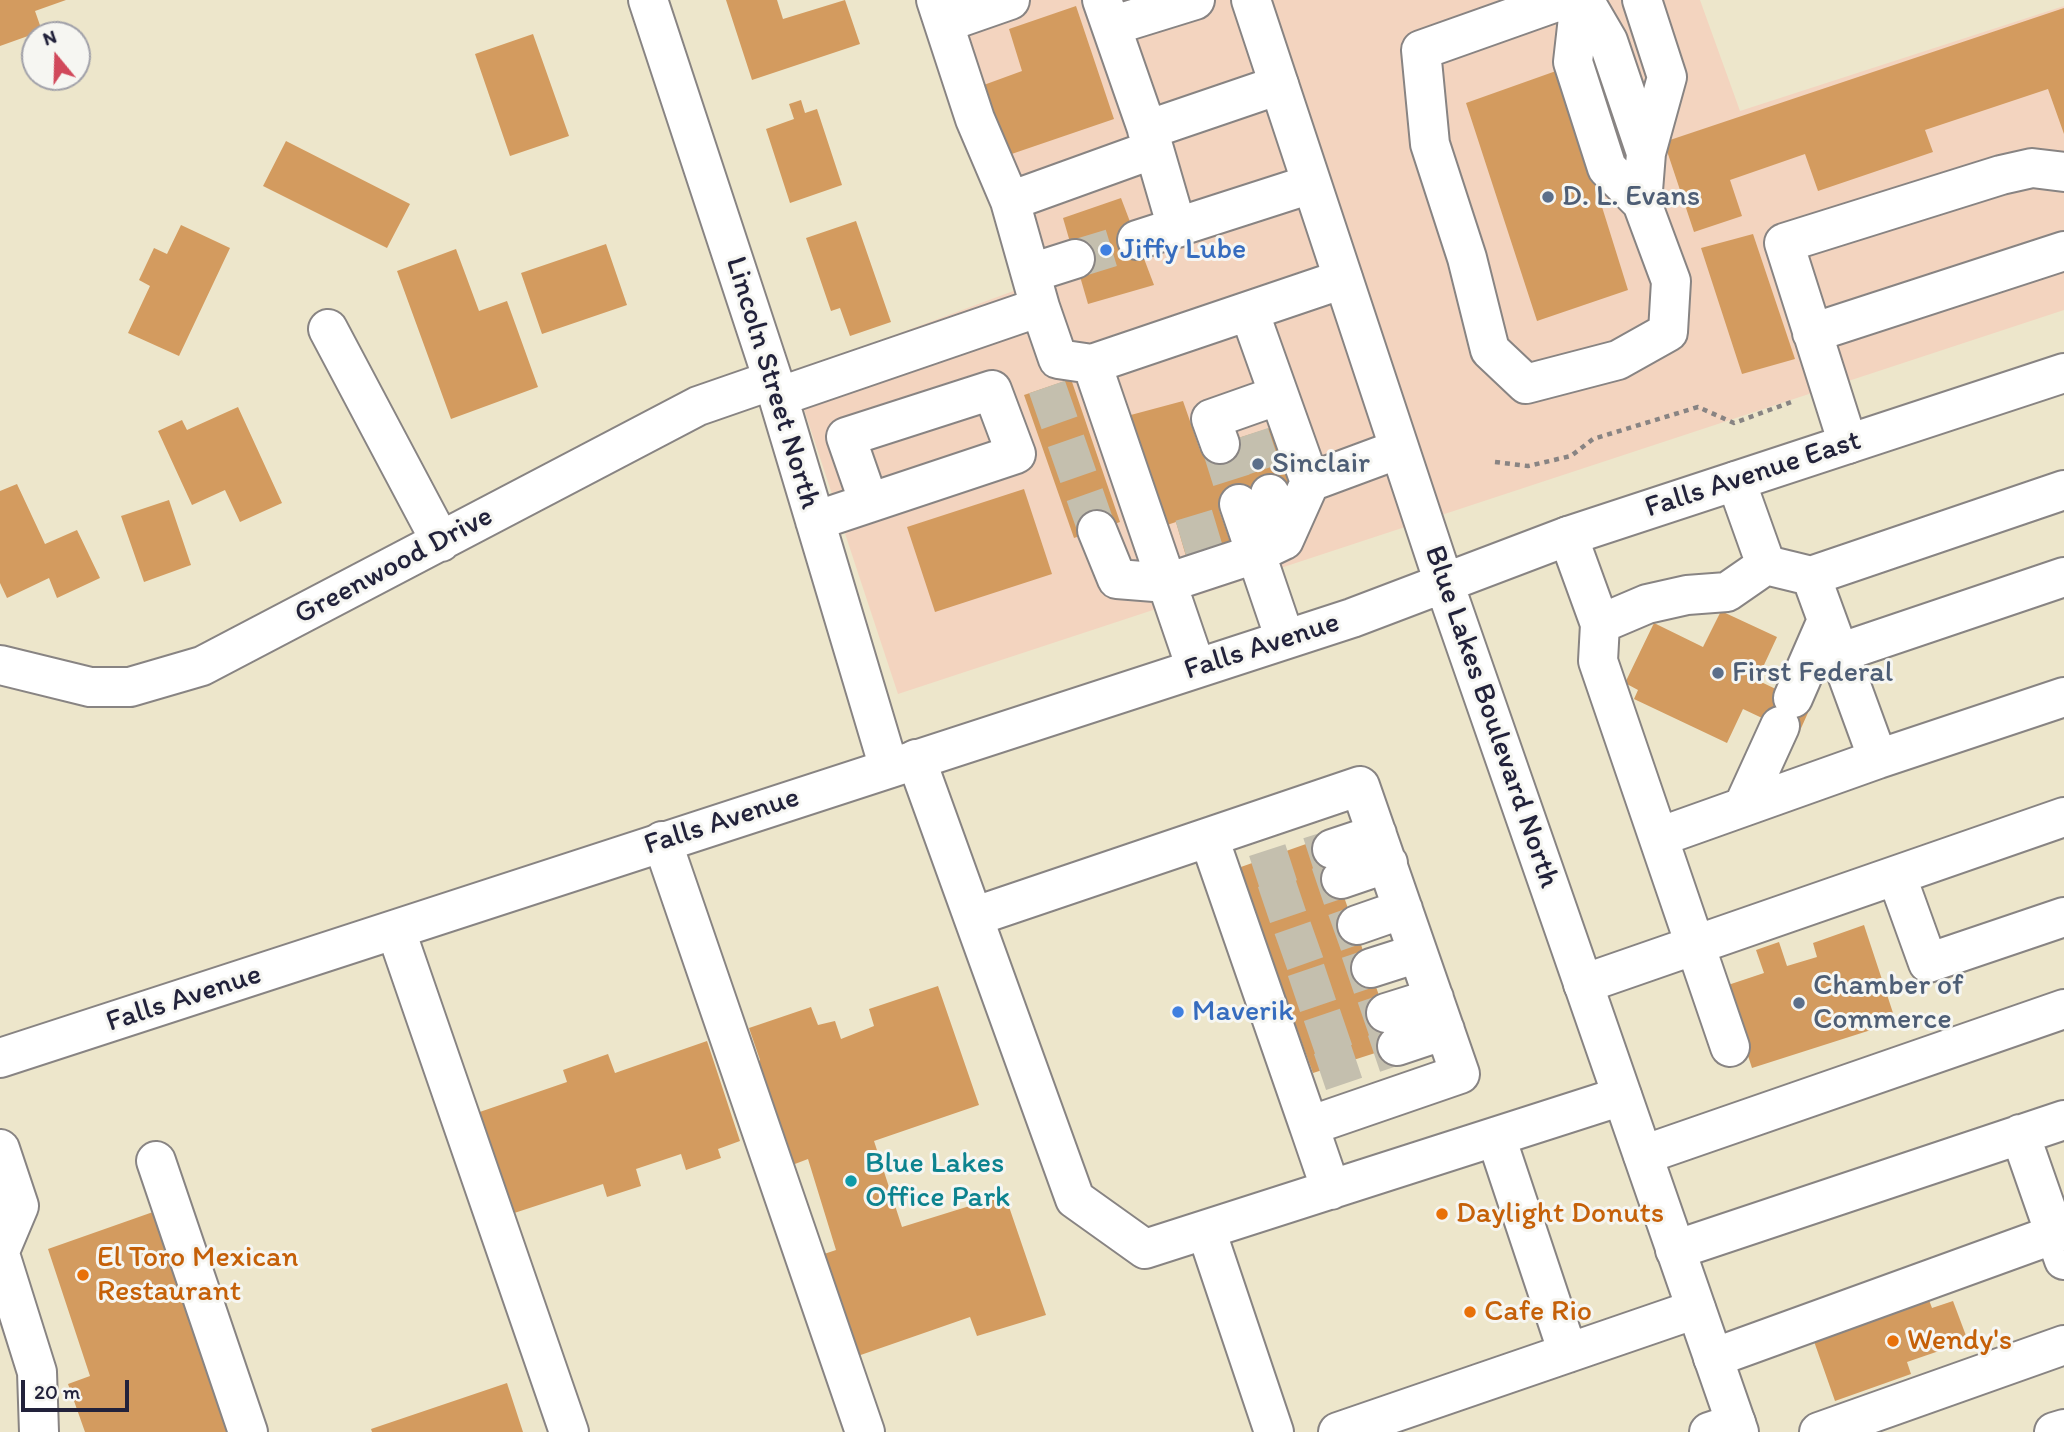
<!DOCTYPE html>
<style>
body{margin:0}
#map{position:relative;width:2064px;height:1432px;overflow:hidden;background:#ede6cb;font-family:Itim,sans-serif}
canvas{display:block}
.north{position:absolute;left:21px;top:21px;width:70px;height:70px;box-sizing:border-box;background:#f6f6f2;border:2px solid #a1a1a9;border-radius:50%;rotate:341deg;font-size:19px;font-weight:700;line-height:28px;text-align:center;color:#22223b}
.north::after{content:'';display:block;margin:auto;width:24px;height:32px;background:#d1495b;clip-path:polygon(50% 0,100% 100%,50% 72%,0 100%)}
.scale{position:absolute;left:21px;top:1380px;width:108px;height:32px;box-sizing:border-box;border:4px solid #22223b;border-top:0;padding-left:9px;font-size:21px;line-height:24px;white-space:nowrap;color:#22223b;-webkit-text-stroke:5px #f6f6f2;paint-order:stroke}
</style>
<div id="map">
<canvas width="2064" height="1432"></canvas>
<div class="north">N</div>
<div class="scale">20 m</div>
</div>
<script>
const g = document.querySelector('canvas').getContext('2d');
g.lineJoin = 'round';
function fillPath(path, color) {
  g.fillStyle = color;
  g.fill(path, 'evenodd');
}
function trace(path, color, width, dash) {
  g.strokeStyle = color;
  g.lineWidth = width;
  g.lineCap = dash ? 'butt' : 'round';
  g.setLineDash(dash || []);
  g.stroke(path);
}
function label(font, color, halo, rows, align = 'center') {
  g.font = font + ' Itim,sans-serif';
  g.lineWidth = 6;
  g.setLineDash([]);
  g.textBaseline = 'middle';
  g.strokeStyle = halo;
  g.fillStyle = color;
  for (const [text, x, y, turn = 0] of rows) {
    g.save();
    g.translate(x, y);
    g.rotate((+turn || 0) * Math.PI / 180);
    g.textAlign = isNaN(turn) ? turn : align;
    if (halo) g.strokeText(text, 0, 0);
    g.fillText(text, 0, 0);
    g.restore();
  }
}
fillPath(new Path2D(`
 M929,0H1700L1740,111L2064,6V310L898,694L792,373L1027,286Z`), '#f3d4bf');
fillPath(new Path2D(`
 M0,0H66L35,11L42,31L0,46Z
 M726,0H777L783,19L845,0L860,44L752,80Z
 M1076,6L1114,119L994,160L970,90L1022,71L1009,29Z
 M2064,8V134L2048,89L1925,130L1933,152L1818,191L1805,154L1730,180L1742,216L1694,232L1664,142Z
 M533,34L569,136L510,156L475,54Z
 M1633,55L1650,103L1577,127L1628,290L1537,321L1466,103L1556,71L1560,80Z
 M801,100L805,113L817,109L842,185L790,203L766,129L794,119L789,104Z
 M286,141L410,204L387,248L263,186Z
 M1121,198L1154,285L1088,304L1063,218Z
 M856,221L891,322L850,336L840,308L831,311L806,238Z
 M181,225L230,248L179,356L128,333L150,286L139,280L154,248L167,254Z
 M1753,234L1795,359L1742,374L1701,248Z
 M606,244L627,305L542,334L521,273Z
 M456,249L479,311L507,301L538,387L451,419L397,271Z
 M1071,379L1120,522L1074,538L1024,395Z
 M1183,401L1200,450L1286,423L1305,481L1219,510L1233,550L1188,563L1176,522L1161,527L1127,416Z
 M238,407L282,503L240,522L225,490L192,505L158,431L182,420L187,430Z
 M17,484L45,544L77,530L100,578L57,598L49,578L7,598L0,583V491Z
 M1024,489L1052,574L935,612L907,527Z
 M169,500L191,565L144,582L121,516Z
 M1721,611L1777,637L1757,680L1811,706L1798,735L1743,709L1727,743L1634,699L1638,690L1625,683L1654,623L1703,647Z
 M1323,838L1397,1046L1313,1073L1238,868Z
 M1864,925L1896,1022L1752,1068L1725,986L1764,973L1756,950L1779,942L1787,966L1817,957L1813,943Z
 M938,986L979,1105L874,1141L902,1227L1005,1195L1046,1315L977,1336L970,1317L852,1358L818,1256L836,1250L808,1159L787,1167L756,1065L760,1060L749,1028L811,1007L818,1025L835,1021L841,1039L874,1026L869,1009Z
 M707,1041L740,1141L718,1149L721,1158L686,1170L681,1154L636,1169L641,1186L607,1197L603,1184L502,1217L468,1116L567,1082L563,1070L608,1054L615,1073Z
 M153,1212L230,1432H85L68,1384L90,1376L48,1249Z
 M1929,1300L1932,1308L1953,1301L1968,1341L1907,1362L1911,1374L1835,1401L1810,1330L1885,1315Z
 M507,1383L523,1432H372L371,1429Z`), '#d39b5f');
trace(new Path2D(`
 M1075,259L1137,240
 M1047,387L1097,530
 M1250,434L1270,494
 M1220,444L1239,504
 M1181,539L1224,526
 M1255,874L1332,849
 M1264,905L1341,879
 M1281,952L1357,925
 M1294,994L1371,968
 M1310,1039L1386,1013
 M1320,1072L1397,1046`), '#c4bfae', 38, [38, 19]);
const minor = new Path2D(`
 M648,0L773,380L889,768
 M1562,0L1421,50L1430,144L1467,258L1490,350L1526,384L1618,360L1668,332L1671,281L1642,203L1646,153L1667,77L1642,0
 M1580,0L1573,62L1607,168L1642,203
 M1584,0L1608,41L1646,153
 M944,23L1010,0
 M1111,26L1195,0
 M1147,130L1279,85
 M1154,149L1177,228
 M1010,201L1154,149L1102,0
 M1137,240L1311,184
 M1031,273L1075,259
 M1040,307L1058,359L1092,364L1343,279
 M1249,311L1310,482
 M328,329L441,542
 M1812,333L2064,251
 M1092,364L1196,668
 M778,397L1040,307L1010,201L975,119L936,0
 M1220,444L1211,419L1279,395
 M1848,444L1784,243L2001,175L2032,168L2064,172
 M1736,481L1766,565
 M2064,490L1811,576L1878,759L2064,697
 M1270,494L1284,540
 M1239,504L1285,639
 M815,521L1016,454L992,390L846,437L869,503
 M1097,530L1117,579L1167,583L1255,554L1284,540L1310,482L1399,449
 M1568,536L1600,624
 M1839,653L2064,577
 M0,665L90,687H130L202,666L698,406L773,380
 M1793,698L1827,620
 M916,759L1075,1199L1145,1249L1622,1096
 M1743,807L1780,726
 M1659,837L1878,759
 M662,841L865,1432
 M1332,849L1377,834
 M1897,877L1928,963L2064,917
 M1341,879L1388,863
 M973,917L1360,786L1460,1074L1309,1126L1209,838
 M1357,925L1403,909
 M396,931L569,1432
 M1371,968L1418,953
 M1583,984L2064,817
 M1386,1013L1434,998
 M1397,1046L1445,1030
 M1730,1047L1598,661L1600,624L1647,604L1687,595L1727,592L1766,565L1811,576
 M1309,1126L1331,1190
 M2020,1134L2064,1260
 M1496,1137L1568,1353
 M0,1149L19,1206L0,1251
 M1643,1155L2064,1009
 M156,1161L248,1432
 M1206,1230L1274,1432
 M1675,1250L2064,1120
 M0,1254L37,1372L39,1432
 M1713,1358L2055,1234
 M1338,1432L1696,1309
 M1709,1432L1736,1423
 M1819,1432L2064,1345
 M2054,1432L2064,1429`);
const major = new Path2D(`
 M1251,0L1444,583L1739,1432
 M0,1058L1352,618L1568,536L2064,373`);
trace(minor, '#888483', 42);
trace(major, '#888483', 42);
trace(new Path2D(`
 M1495,462L1528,466L1571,456L1593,439L1698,407L1734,423L1794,401`), '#888483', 4.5, [5, 5]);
trace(minor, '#fff', 38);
trace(major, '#fff', 38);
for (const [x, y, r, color] of [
 [1548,197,7,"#5c6f8a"],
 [1106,250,7,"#3f7fe0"],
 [1258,464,7,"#5c6f8a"],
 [1718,673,7,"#5c6f8a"],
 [1799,1003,7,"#5c6f8a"],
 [1178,1012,7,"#3f7fe0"],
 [851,1181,7,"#0f9aa8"],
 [1442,1214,7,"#e8710a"],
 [83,1275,7,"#e8710a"],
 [1470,1312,7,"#e8710a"],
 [1893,1341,7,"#e8710a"]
]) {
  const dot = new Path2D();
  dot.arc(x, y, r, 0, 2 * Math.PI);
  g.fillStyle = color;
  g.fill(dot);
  trace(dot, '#f6f6f2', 2.5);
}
label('30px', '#4e5e75', '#f6f6f2', [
 ["D. L. Evans",1562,197],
 ["Sinclair",1272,464],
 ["First Federal",1732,673],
 ["Chamber of",1813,986],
 ["Commerce",1813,1020]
], 'left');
label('30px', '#366cbe', '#f6f6f2', [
 ["Jiffy Lube",1120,250],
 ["Maverik",1192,1012]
], 'left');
label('30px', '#22223b', '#f6f6f2', [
 ["Lincoln Street North",772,383,73],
 ["Falls Avenue East",1753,475,-18],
 ["Greenwood Drive",394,566,-28],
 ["Falls Avenue",1262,647,-18],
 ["Blue Lakes Boulevard North",1491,717,71],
 ["Falls Avenue",722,822,-18],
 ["Falls Avenue",184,999,-18]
]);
label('30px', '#0d838f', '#f6f6f2', [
 ["Blue Lakes",865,1164],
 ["Office Park",865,1198]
], 'left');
label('30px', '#c56008', '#f6f6f2', [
 ["Daylight Donuts",1456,1214],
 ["El Toro Mexican",97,1258],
 ["Restaurant",97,1292],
 ["Cafe Rio",1484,1312],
 ["Wendy's",1907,1341]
], 'left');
</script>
